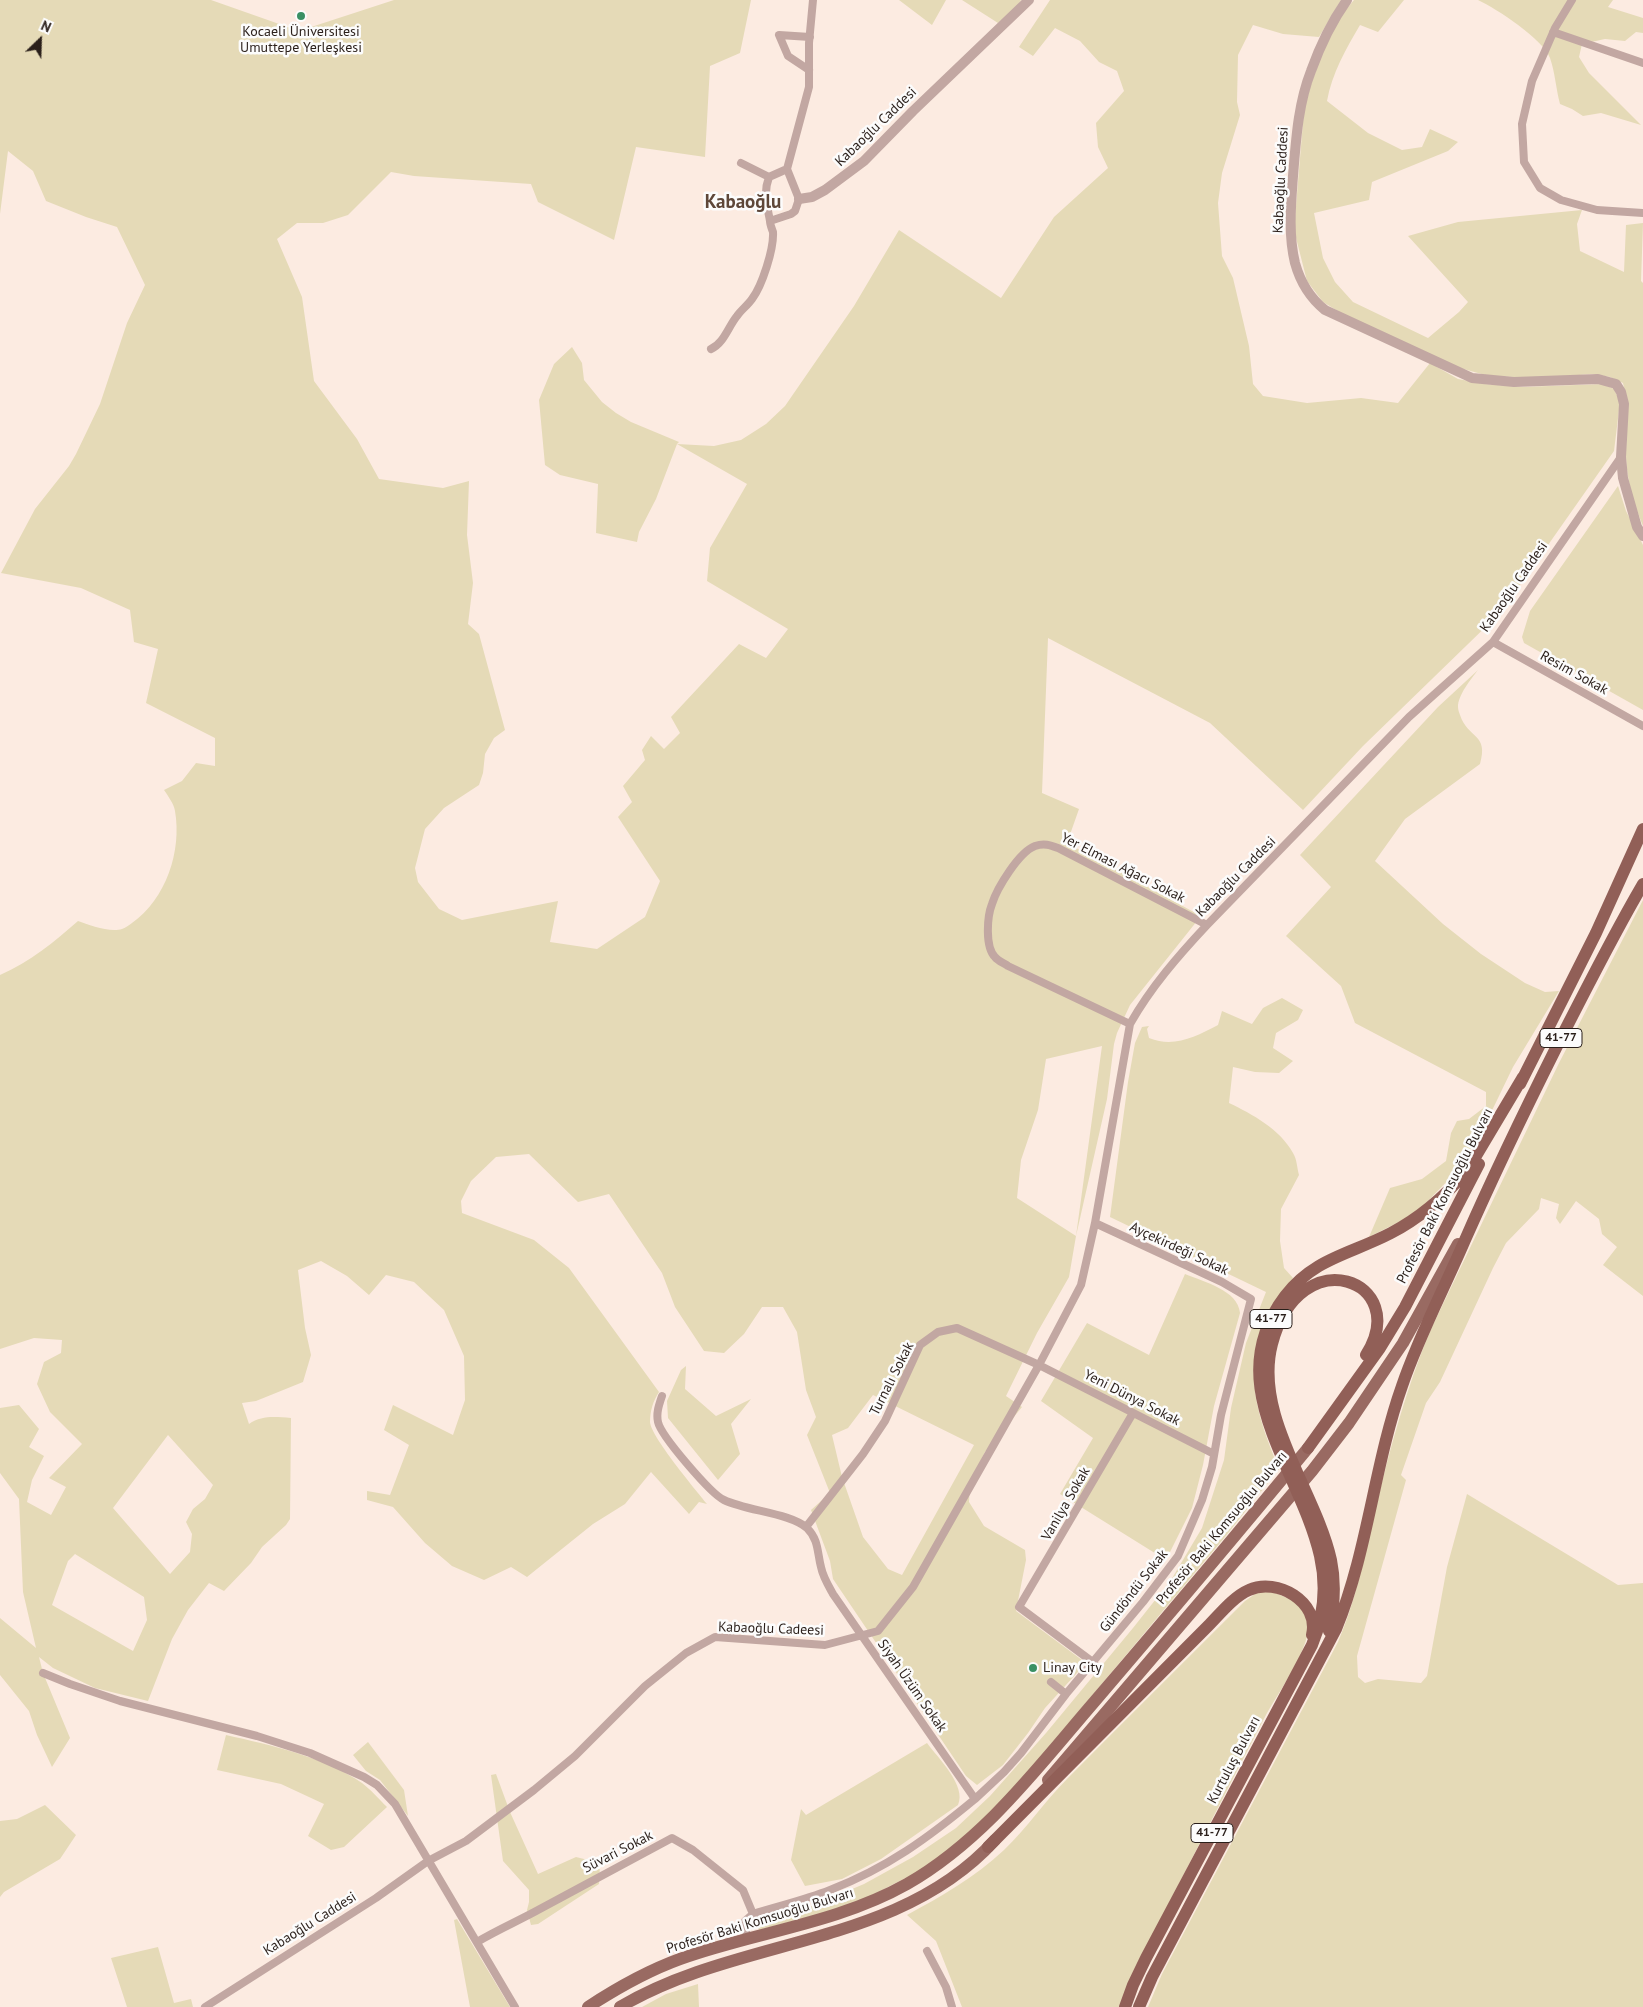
<!DOCTYPE html>
<meta charset="utf-8">
<style>
body{margin:0}
#map{position:relative;width:1643px;height:2007px;overflow:hidden;background:#fcebe1;font-family:"PT Sans",sans-serif}
canvas{display:block}
.north{position:absolute;left:15px;top:15px;width:50px;height:50px;-webkit-text-stroke:4px #fcfcfc;paint-order:stroke;rotate:24deg;font-size:14px;font-weight:700;line-height:20px;text-align:center;color:#2a1f1a}
.north::after{content:'';display:block;margin:auto;width:18px;height:22px;background:#2a1f1a;clip-path:polygon(50% 0,100% 100%,50% 72%,0 100%)}
</style>
<div id="map">
<canvas width="1643" height="2007"></canvas>
<div class="north">N</div>
</div>
<script>
const g = document.querySelector('canvas').getContext('2d');
g.lineJoin = 'round';
function fillPath(path, color) {
  g.fillStyle = color;
  g.fill(path, 'evenodd');
}
function trace(path, color, width, dash) {
  g.strokeStyle = color;
  g.lineWidth = width;
  g.lineCap = dash ? 'butt' : 'round';
  g.setLineDash(dash || []);
  g.stroke(path);
}
function label(font, color, halo, rows, align = 'center') {
  g.font = font + ' "PT Sans",sans-serif';
  g.lineWidth = 5;
  g.setLineDash([]);
  g.textBaseline = 'middle';
  g.strokeStyle = halo;
  g.fillStyle = color;
  for (const [text, x, y, turn = 0] of rows) {
    g.save();
    g.translate(x, y);
    g.rotate((+turn || 0) * Math.PI / 180);
    g.textAlign = isNaN(turn) ? turn : align;
    if (halo) g.strokeText(text, 0, 0);
    g.fillText(text, 0, 0);
    g.restore();
  }
}
fillPath(new Path2D(`
 M0,0H211L299,31L394,0H751L740,53L710,66L705,157L636,147L614,240L538,202L531,184L414,176L391,172L348,215L323,223H297L277,239L302,297L314,381L357,439L379,479L443,488L469,481L467,535L473,583L468,624L479,634L505,730L494,738L485,754L483,773L479,785L444,808L425,829L415,868L418,882L439,909L462,920L558,901L550,942L597,949L645,917L660,881L618,817L632,802L623,786L645,760L642,750L651,736L664,749L680,733L671,717L739,644L766,658L788,629L707,581L710,548L747,484L677,444L656,499L639,532L637,542L596,533L598,484L560,475L545,465L539,400L554,364L572,347L582,363L584,380L602,402L616,413L631,422L679,442L677,444L714,446L741,440L766,424L785,406L854,306L899,230L1001,298L1054,217L1108,168L1098,147L1096,123L1124,91L1117,71L1099,62L1080,41L1055,28L1033,56L1019,47L1050,0H1341L1319,37L1283,34L1253,25L1238,55L1237,102L1240,115L1222,173L1218,203L1222,256L1233,278L1249,346L1253,384L1263,396L1307,403L1361,398L1398,403L1430,363L1458,379L1485,384L1522,387L1603,384L1614,389L1620,402L1614,451L1501,612L1363,746L1303,810L1210,723L1048,638L1042,793L1079,809L1067,843L1201,916L1130,1005L1117,1033L1114,1044L1107,1099L1076,1236L1069,1277L1037,1333L1006,1396L1022,1407L985,1452L970,1483L969,1502L984,1526L1025,1550L1026,1560L1016,1611L1086,1663L1045,1708L1028,1733L1003,1765L977,1785L966,1776L833,1579L830,1561L811,1510L830,1493L807,1435L816,1417L806,1390L797,1332L783,1307H762L744,1334L724,1353L704,1351L675,1307L662,1273L609,1194L578,1202L529,1154L496,1157L471,1181L461,1201L462,1213L534,1240L569,1268L659,1392C653,1401 650,1411 650,1422C651,1437 696,1490 707,1504L699,1502L689,1514L651,1472L625,1504L593,1524L527,1577L511,1567L484,1580L452,1566L425,1543L393,1507L367,1500V1491L390,1495L409,1445L384,1430L393,1405L453,1435L465,1400L464,1356L444,1310L414,1282L386,1275L369,1295L347,1276L321,1261L298,1270L305,1328L311,1355L303,1382L256,1401L242,1403L249,1424C262,1415 275,1417 291,1418L290,1519L286,1525L262,1547L251,1563L224,1591L209,1583L188,1610L172,1639L148,1701L95,1688L53,1668L39,1657L43,1673L70,1738L52,1767L37,1735L29,1711L0,1675V1618L36,1648L23,1592L19,1499L0,1473V1408L19,1405L39,1429L29,1447L44,1456L32,1480L27,1502L51,1515L66,1487L49,1478L82,1444L50,1412L37,1384L44,1362L61,1353L62,1340L34,1338L0,1349V975C30,962 54,942 78,921C89,925 110,933 122,929C125,928 129,925 132,923C166,899 182,851 175,811C174,804 168,796 164,790L182,781L196,763L215,766V738L146,703L158,649L134,642L130,610L81,588L1,573L35,509L69,466L76,454L100,404L127,323L145,285L117,227L86,217L46,201L33,171L8,151L0,214ZM1102,1046L1076,1236L1017,1198L1021,1160L1038,1110L1046,1059ZM873,1395L974,1445L902,1575L888,1569L863,1537L842,1477L832,1435L848,1428ZM168,1435L213,1485L205,1499L193,1509L186,1522L192,1534L190,1552L170,1574L113,1508ZM75,1554L144,1597L147,1620L133,1651L52,1605L68,1561Z
 M899,0H946L932,25Z
 M962,0H1021L1016,8L998,23Z
 M1354,0H1404L1378,32L1360,25C1346,49 1332,73 1327,101L1368,133L1402,150L1422,147L1430,129L1458,142L1448,151L1372,182L1369,200L1314,213L1323,258L1335,282L1353,302L1428,338L1459,312L1468,302L1408,236L1458,222L1582,210L1577,224L1580,251L1624,272L1626,225L1643,223L1641,281L1643,283V526C1634,504 1627,482 1626,457C1626,433 1629,407 1623,383L1610,377L1592,374L1541,378L1489,376L1456,367L1341,313L1323,302L1307,281L1294,230L1304,110L1310,87L1326,43L1344,12Z
 M1478,0H1613L1608,7L1643,18V33L1636,32L1625,41L1605,39L1582,44L1579,57L1589,73L1641,125L1601,113L1583,116L1572,109L1560,104C1556,89 1555,72 1550,58C1543,39 1497,9 1478,0Z
 M1618,486L1626,511L1643,545V710L1524,643L1522,637L1530,611Z
 M1478,670C1471,679 1458,695 1458,707C1458,710 1459,712 1460,715C1468,739 1489,733 1480,764L1405,819L1375,861L1443,924L1481,954L1525,983L1545,992L1559,991L1513,1067L1485,1125L1460,1168L1424,1205L1403,1220L1369,1237L1390,1188L1422,1179L1446,1161L1451,1133L1457,1121L1469,1119L1486,1106V1092L1355,1023L1341,986L1286,936L1331,887L1300,855L1438,707Z
 M1643,900V1296L1603,1265L1617,1247L1602,1234L1599,1219L1576,1201L1560,1224L1556,1218L1559,1204L1541,1198L1539,1209L1506,1243L1493,1268L1440,1382L1426,1403L1401,1475L1406,1480L1357,1656L1358,1677L1365,1683L1378,1679L1421,1683L1427,1676L1447,1567L1467,1494L1618,1585L1643,1583V2007H1148L1162,1974L1338,1642C1358,1595 1365,1552 1377,1503C1391,1444 1407,1387 1430,1331L1559,1063Z
 M1282,998L1303,1010L1298,1020L1276,1033L1273,1048L1293,1061L1279,1073L1255,1072L1233,1067L1229,1103C1252,1114 1280,1129 1293,1153C1297,1159 1297,1168 1299,1175L1281,1209L1280,1241L1284,1268L1293,1278C1285,1291 1273,1303 1267,1317C1241,1370 1258,1418 1279,1469L1225,1537L1017,1785L968,1835L921,1870L853,1905L759,1930L757,1927L759,1922L812,1906L864,1884L913,1857L956,1828L990,1796L1046,1733L1133,1628L1171,1580L1202,1528L1224,1460L1231,1408L1246,1343L1266,1292L1110,1217L1128,1082L1135,1043L1142,1027L1149,1026L1147,1029L1149,1038C1174,1048 1195,1037 1218,1025L1222,1011L1252,1024L1263,1008Z
 M1185,1274C1204,1282 1238,1290 1240,1313L1214,1406L1203,1465L1192,1508L1166,1560L1060,1494L1093,1438L1041,1401L1087,1323L1149,1355Z
 M686,1366L685,1389L716,1416L751,1399L731,1424L740,1454L718,1480L668,1418L667,1401L681,1370Z
 M1271,1591C1291,1600 1306,1603 1308,1628C1309,1648 1278,1694 1267,1713C1223,1797 1180,1882 1137,1966L1121,2007H962L936,1941L907,1915C942,1896 975,1877 1004,1850C1027,1828 1045,1801 1067,1779C1126,1719 1186,1660 1245,1601L1258,1592Z
 M226,1735C270,1745 325,1757 362,1783C370,1789 379,1799 387,1807L344,1847L331,1850L308,1836L324,1804L281,1784L217,1770Z
 M368,1742L404,1790L408,1816L380,1780L366,1771L353,1755Z
 M927,1743C938,1758 967,1786 958,1805L881,1859L842,1879L805,1886L791,1860L801,1809L806,1815Z
 M496,1774L510,1812L538,1874L576,1857L600,1863L599,1884L538,1924L531,1925L527,1910L529,1902V1890L503,1861L491,1775Z
 M45,1805L76,1835L60,1859L4,1892L0,1897V1821L17,1819Z
 M457,1919L510,2007H470L454,1920Z
 M158,1947L174,2003L191,1999L193,2007H127L111,1958Z
 M698,1984L699,2007H642L666,1994Z`), '#e5dab7');
trace(new Path2D(`
 M1572,0L1555,28L1532,81L1522,124L1524,162L1540,188L1561,200L1597,210L1643,213
 M1553,32L1643,63
 M809,70L788,56L779,35L810,37
 M741,163L769,177
 M770,221C767,205 763,193 769,177L787,169
 M711,349C724,343 728,327 737,316C741,310 748,305 752,299C762,286 774,249 773,232C772,229 770,225 770,221L791,214L795,211L799,199L787,169L809,87V43L813,0
 M1493,642L1643,726
 M1130,1024L1008,966C1004,963 998,961 995,957C985,947 987,917 992,904C997,888 1019,852 1035,846C1044,843 1050,845 1058,848L1207,925
 M662,1396C659,1405 656,1413 658,1422C661,1436 711,1494 724,1500C747,1511 790,1513 807,1528C819,1540 817,1552 821,1567C823,1577 828,1585 833,1594L975,1799C928,1838 887,1868 830,1890C805,1900 778,1906 753,1914L745,1921V1929L749,1940
 M806,1527L863,1454L885,1421L920,1345L938,1332L957,1328L1039,1365L1214,1454
 M1094,1663L1019,1607L1133,1413
 M43,1673L70,1684L120,1701L257,1736L310,1753L364,1777L377,1785L395,1804L515,2007
 M1051,1682L1066,1694
 M975,1799L1004,1772L1021,1753L1066,1694L1143,1602L1178,1556L1202,1500L1212,1467L1221,1415L1251,1299L1222,1282L1095,1223
 M477,1942C497,1930 518,1921 538,1910C583,1886 627,1862 672,1838L693,1850L743,1890L753,1914
 M927,1951L946,1987L952,2007
 M205,2007L376,1898L428,1861L466,1841L534,1790L575,1756L645,1686L686,1653L715,1637L825,1645L878,1631L913,1587L1039,1365L1081,1285L1095,1223L1130,1024C1151,987 1178,956 1207,925L1409,717L1493,642L1621,457`), '#c2a7a2', 8);
trace(new Path2D(`
 M1347,0C1332,21 1320,46 1311,71C1298,104 1296,140 1293,176C1291,204 1288,234 1295,263C1300,281 1310,298 1325,310L1472,378L1514,382L1598,379L1616,384L1621,392L1624,404L1621,457L1623,478L1637,527L1643,536
 M799,199L812,197L825,190L864,161L913,111L1029,0`), '#c2a7a2', 10);
trace(new Path2D(`
 M1048,1780L1312,1471L1349,1423L1403,1343L1458,1244
 M588,2007C617,1988 647,1971 680,1959C755,1932 836,1924 907,1884C984,1840 1038,1767 1095,1701C1167,1617 1238,1533 1308,1448
 M620,2007C739,1936 897,1948 995,1840`), '#996a62', 12);
trace(new Path2D(`
 M1520,1084L1596,933L1643,829
 M1308,1448L1380,1348L1405,1307L1479,1164
 M1329,1631C1334,1608 1336,1584 1331,1560C1316,1492 1253,1416 1272,1344C1300,1237 1413,1281 1366,1355
 M988,1847L1208,1626C1220,1614 1233,1597 1249,1590C1277,1577 1320,1602 1312,1635
 M1125,2007L1133,1985L1146,1958L1312,1645C1324,1616 1327,1587 1320,1556C1300,1468 1218,1385 1285,1296C1314,1258 1351,1254 1391,1233C1420,1218 1445,1196 1467,1171L1523,1077
 M1139,2007L1152,1977L1336,1629C1368,1551 1374,1465 1402,1386C1419,1336 1444,1289 1465,1240C1494,1174 1525,1110 1557,1046C1585,991 1612,937 1643,884`), '#915f57', 12);
for (const [x, y, r, color] of [
 [301,16,5,"#3a9064"],
 [1033,1668,5,"#3a9064"]
]) {
  const dot = new Path2D();
  dot.arc(x, y, r, 0, 2 * Math.PI);
  g.fillStyle = color;
  g.fill(dot);
  trace(dot, '#fcfcfc', 2);
}
for (const [x, y, w] of [
 [1561,1038,42],
 [1271,1319,42],
 [1212,1833,42]
]) {
  const box = new Path2D();
  box.roundRect(x - w / 2, y - 9.5, w, 19, 4);
  g.fillStyle = '#fcfcfc';
  g.fill(box);
  trace(box, '#2a1f1a', 1);
}
label('bold 12px', '#2a1f1a', null, [
 ["41-77",1561,1038],
 ["41-77",1271,1319],
 ["41-77",1212,1833]
]);
label('14px', '#2a1f1a', '#fcfcfc', [
 ["Kocaeli Üniversitesi",301,32],
 ["Umuttepe Yerleşkesi",301,48],
 ["Linay City",1043,1668,"left"]
]);
label('14px', '#2a1f1a', '#fcfcfc', [
 ["Kabaoğlu Caddesi",876,127,-44],
 ["Kabaoğlu Caddesi",1281,180,-87],
 ["Kabaoğlu Caddesi",1514,587,-55],
 ["Resim Sokak",1574,673,29],
 ["Yer Elması Ağacı Sokak",1123,868,27],
 ["Kabaoğlu Caddesi",1236,877,-45],
 ["Profesör Baki Komsuoğlu Bulvarı",1445,1196,-63],
 ["Ayçekirdeği Sokak",1179,1249,25],
 ["Turnalı Sokak",892,1379,-63],
 ["Yeni Dünya Sokak",1132,1398,27],
 ["Vanilya Sokak",1066,1504,-60],
 ["Profesör Baki Komsuoğlu Bulvarı",1222,1528,-50],
 ["Gündöndü Sokak",1134,1591,-52],
 ["Kabaoğlu Cadeesi",771,1629,2],
 ["Siyah Üzüm Sokak",912,1686,55],
 ["Kurtuluş Bulvarı",1234,1760,-62],
 ["Süvari Sokak",618,1852,-27],
 ["Profesör Baki Komsuoğlu Bulvarı",760,1921,-17],
 ["Kabaoğlu Caddesi",310,1924,-32]
]);
label('bold 19px', '#5e4739', '#fcfcfc', [
 ["Kabaoğlu",743,203]
]);
</script>
